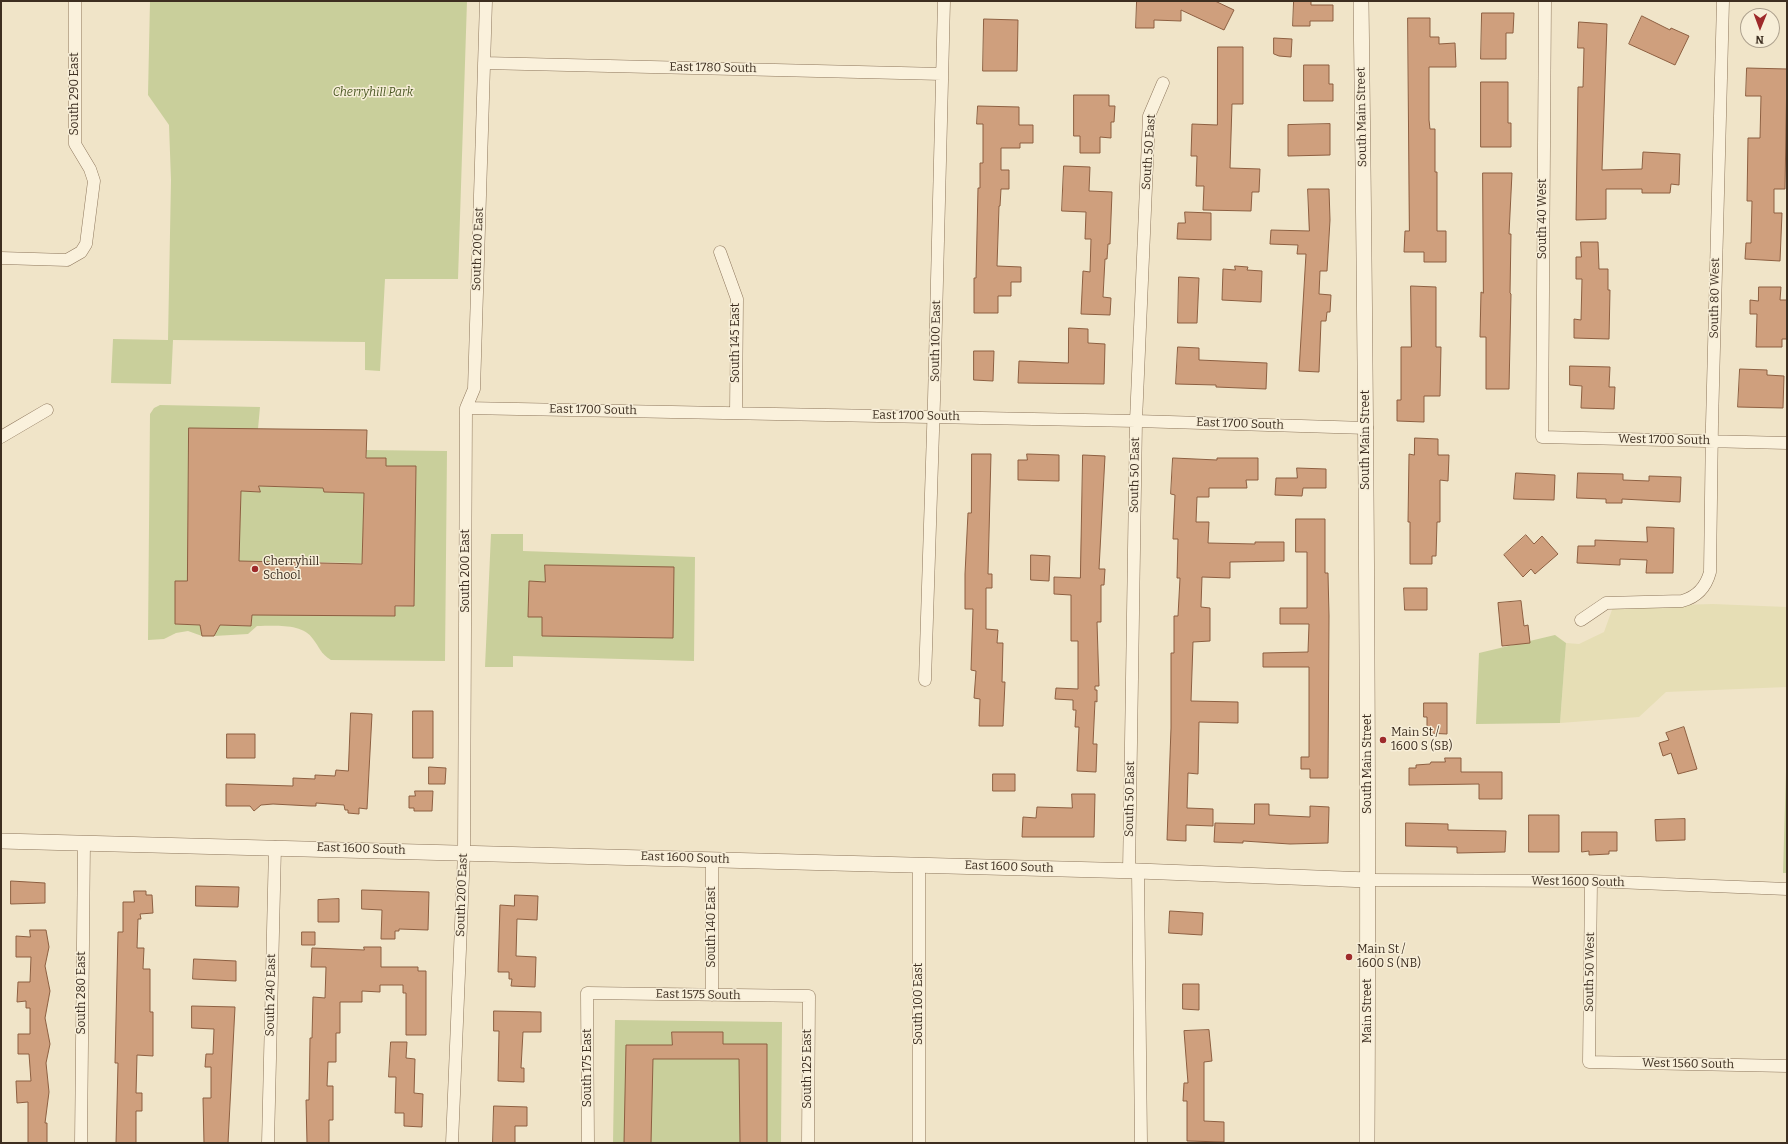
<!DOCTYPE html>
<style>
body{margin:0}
#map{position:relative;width:1788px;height:1144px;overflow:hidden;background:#f0e4c8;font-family:Bitter,serif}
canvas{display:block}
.frame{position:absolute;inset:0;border:2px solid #3d2e20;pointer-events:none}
.north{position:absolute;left:1740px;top:8px;width:40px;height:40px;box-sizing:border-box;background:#f7eed8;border:1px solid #ada18e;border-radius:50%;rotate:181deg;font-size:11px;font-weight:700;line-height:16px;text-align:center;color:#3d2e20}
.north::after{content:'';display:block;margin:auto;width:14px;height:18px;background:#9e2a2b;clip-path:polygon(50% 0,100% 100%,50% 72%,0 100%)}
</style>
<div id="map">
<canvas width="1788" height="1144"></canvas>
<div class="frame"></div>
<div class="north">N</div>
</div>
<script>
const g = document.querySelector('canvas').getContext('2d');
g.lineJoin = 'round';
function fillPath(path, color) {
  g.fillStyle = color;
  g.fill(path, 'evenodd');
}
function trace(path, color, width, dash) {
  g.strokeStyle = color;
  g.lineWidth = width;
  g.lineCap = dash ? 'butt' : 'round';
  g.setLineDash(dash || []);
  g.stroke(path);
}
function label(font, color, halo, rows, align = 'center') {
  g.font = font + ' Bitter,serif';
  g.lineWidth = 3;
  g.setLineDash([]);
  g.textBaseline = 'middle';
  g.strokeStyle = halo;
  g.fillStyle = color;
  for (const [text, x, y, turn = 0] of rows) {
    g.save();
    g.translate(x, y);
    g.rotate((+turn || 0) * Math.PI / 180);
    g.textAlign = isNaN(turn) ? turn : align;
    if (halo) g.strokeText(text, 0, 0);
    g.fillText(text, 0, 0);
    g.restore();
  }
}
fillPath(new Path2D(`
 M1713,604L1787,607V687L1666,692L1639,717L1560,723L1566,643L1579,644L1604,632L1613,607Z`), '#e6deb5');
fillPath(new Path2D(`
 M150,1H467L458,279H385L380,371L365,370V342L173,340L171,384L111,383L113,339L168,340L171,180L169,125L148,95Z
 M160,405L260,407L258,429H189L187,581H175V624L200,625L202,636L188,631L176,633L164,639L148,640L150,414L154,408Z
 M366,450L447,451L445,661L331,660C320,653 320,648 313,639C303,623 274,626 257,626L248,634L214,636L220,625L251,626L252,615L414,606L416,466H386V458H367Z
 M260,486L324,488V492L364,493L362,563L239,561L241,491L259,492Z
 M491,534H523V551L695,557L694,661L513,656V667H485ZM545,565L673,638L542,636V617H528L529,582H545Z
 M1555,635L1566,643L1560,723L1476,724L1479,653Z
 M1787,738V873H1783Z
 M615,1020L782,1022L781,1143H613Z`), '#c9cf9b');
const building = new Path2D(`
 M1137,1H1215L1234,10L1224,30L1181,10V21L1154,20V28H1136Z
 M1294,1H1311V5H1333V21H1310V26H1293Z
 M1482,13H1514L1513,33H1506V59H1481Z
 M1642,16L1670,30L1671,28L1689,36L1675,65L1629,44Z
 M1408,18H1430V37H1439V44L1455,43L1456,67H1429V120L1430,129H1435V172H1437V231H1446V262H1424V252H1404L1405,231H1409Z
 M984,19L1018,20L1017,71H983Z
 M1579,22L1607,24L1602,170L1642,169L1643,152L1680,154L1679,185L1671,184L1670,193H1642V189H1606V219L1576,220L1578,87H1583L1584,48H1578Z
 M1274,38L1292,39L1291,57L1279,56L1274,54Z
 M1218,47H1243V104H1232L1230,168L1260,169L1259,192H1252L1251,211L1203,210L1204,186H1196L1197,156H1191L1192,124L1217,125Z
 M1304,65H1329V84H1333V101H1304Z
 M1747,68L1787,69L1785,189H1774V213H1782L1780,261L1745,259L1746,243H1751L1752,201H1747L1748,138H1760L1761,96H1746Z
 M1481,82H1508V123H1511V147H1481Z
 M1074,95H1109V106H1115L1114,122H1111V138L1100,137V153H1080V136H1074Z
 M978,106L1019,107V125H1033V143H1020V148H1001V170H1009V189H1001L1000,206H999L997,266L1021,267V282H1011V296H998V313H974V278H976L978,188H980V163H983V124H977Z
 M1330,124V155L1288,156V125Z
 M1064,166L1090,167L1089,191L1112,192L1110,244H1108L1107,259H1105L1103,297L1111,298L1110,315L1081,314L1083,271L1090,272L1091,239H1085L1086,212L1062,211Z
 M1483,173H1512L1509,234H1511L1510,293L1511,294L1509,389H1486V337H1480L1481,292L1483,293Z
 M1308,189H1329L1330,220L1327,271H1320L1319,294L1331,295L1330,312H1327L1326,321H1321L1319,372L1299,371L1306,254H1297L1298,245L1270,244L1271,230L1309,231Z
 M1185,212L1211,213V240L1177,239L1178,223H1185Z
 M1581,242H1598L1599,269H1608V290H1610L1609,339L1574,338V319L1581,320L1582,279H1576V257H1581Z
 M1235,266L1248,267L1247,270L1262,271L1261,302L1222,300L1223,269L1235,270Z
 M1179,277L1199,278L1197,323H1178Z
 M1411,286L1436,287V347H1441L1440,396H1424V422L1397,421V400H1401V347H1411Z
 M1759,287H1781L1780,300H1787V339H1782V347H1756L1757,314H1750V300L1758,301Z
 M1069,328L1088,329V343L1105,344L1104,384L1018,383L1019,361L1068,363Z
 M1178,347L1199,348V360L1267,363L1266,389L1216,387V385L1176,384Z
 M974,351H994L993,381L974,380Z
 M1570,366L1610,367L1609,387H1615L1614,409L1581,408L1582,386L1570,385Z
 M1740,369L1767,370V375L1784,376L1783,408L1738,407Z
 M189,428L367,430L366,458H386V466H416L414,606H395V616L252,615L251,626L220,625L214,636H202L200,625L175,624V581H187ZM259,486L323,488L324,492L364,493L362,564L239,561L241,491L260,492Z
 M1415,438L1438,439V455H1449L1448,481L1440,480V522H1437L1436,556H1432V564H1410V522H1408L1409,454L1414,455Z
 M972,454H991L988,574H992V588H986V629L998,630L997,643H1003L1002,682H1005L1003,726H979L980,699L974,698L976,671L971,670L973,609H965V574L968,513H971Z
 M1027,454L1059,455V481L1018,480V460H1027Z
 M1083,455L1105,456L1099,569H1105L1104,585H1101V622H1097L1099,686H1095V690H1097V702L1095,701L1093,744H1097L1096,772L1077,771L1079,727H1075L1076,710H1073V700L1055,699L1056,688L1078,689V641H1071V595L1054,594V577L1080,578Z
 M1173,458L1217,460V458H1258V480H1246L1247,488H1209V497H1197L1196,522H1209L1208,543L1255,544V542H1284V561L1230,562V578L1202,577L1201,607L1210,608V641L1193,642L1191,701L1238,702V723L1199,722L1198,774L1188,773L1187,808L1213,809V826L1186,825V841L1167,840L1171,728V653H1174V616H1178L1180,578H1177L1178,539H1173L1175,495L1171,494Z
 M1297,468L1326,469V488H1303L1302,496L1275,495L1276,478H1297Z
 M1516,473L1555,475L1554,500L1514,499Z
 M1578,473L1623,474V480L1649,481V476L1681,477L1680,502L1622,499V503H1606V499L1577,498Z
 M1296,519H1325V573H1328L1329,616L1328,778H1310V769H1301V757H1309V667H1263V653L1308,652L1309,624H1280V608H1307V552H1296Z
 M1647,527L1674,528L1673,573H1646L1647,560L1620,559V565L1577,563L1578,546H1595V540L1647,542Z
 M1526,535L1534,544L1542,536L1558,554L1535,574L1531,569L1523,577L1504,555Z
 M1031,555L1050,556L1049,581L1031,580Z
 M545,565L674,567L673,638L542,636V617H528L529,581L545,582Z
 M1404,588H1427V610H1405Z
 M1521,601L1524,626L1528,625L1530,643L1502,646L1498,603Z
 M1424,703H1447V734L1427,733V717H1424Z
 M413,711H433V758H413Z
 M351,713L372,714L367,809L359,808V814L348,813V810H345L344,805L316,803V806H311L273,804L261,805L254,811L250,806H226V784L293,786V778L315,779V775L335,776L336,770L348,771Z
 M1684,727L1697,769L1678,774L1671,753L1663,756L1659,743L1669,740L1666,733Z
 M227,734H255V758H227Z
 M1445,758H1461V772H1502V799H1479V784L1409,785V768H1416V765L1430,764L1431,762H1445Z
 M429,767L446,768L445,784H429Z
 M993,774H1015V791H993Z
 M415,791H433L432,811H414V808H409V796H415Z
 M1072,794H1095L1094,837H1022L1023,817L1036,818L1037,807L1072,808Z
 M1255,804H1269V815L1310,817V806L1329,807L1328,843L1290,844L1243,841V843L1214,842L1215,823L1254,824Z
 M1529,815H1559V852H1529Z
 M1685,819V840L1656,841L1655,820Z
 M1406,823L1448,824V830L1506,831L1505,852L1457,853V847L1406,846Z
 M1582,832H1617V851H1609V854L1589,855V851L1582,852Z
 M11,881L45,883V903L11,904Z
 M196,886L239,887L238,907L196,906Z
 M362,890L429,892L428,930L399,929V931H395V939H381L382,910L362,909Z
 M134,891H146V895H152L153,913L140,914L141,919H138L137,948H144L143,969H150V1012H153V1056L137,1055L136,1093H142V1111H136V1143H116L118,1063H115L118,932H123V902H134Z
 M515,895L538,896L537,920L517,919L516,956L536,957L535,987L511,986L512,979H509V972H498L500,905L514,906Z
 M339,899V922H318V900Z
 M1170,911L1203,913L1202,935L1169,933Z
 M30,930H46L49,947L45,966L50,991L45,1018L50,1044L46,1063L49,1092L45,1123H47V1143H28V1102L17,1103L16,1081H31L29,1054H18V1034H30V1008H26V1001L17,1002L18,982H30L31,957H16V936L30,937Z
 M302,932H315V945H302Z
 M364,947H381V967H418V971H426V1035H406V993H403V985H380V992L362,991V1002H340V1033H336V1062H328L327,1086H333V1120H329V1143H307L306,1100H309L310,1038H312L313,997L325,998L326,967H311L312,948L364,950Z
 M194,959L236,961V981L193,979Z
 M1183,984H1199V1010L1183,1009Z
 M192,1006L235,1007L228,1143H204L203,1098H211V1067H205L206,1054H213L214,1029L192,1028Z
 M494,1011L541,1012V1032H523L521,1068H524V1082L498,1081L499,1031H494Z
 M1209,1030L1212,1061L1204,1062V1121L1224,1122V1142L1187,1141V1101H1183L1184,1083H1188L1184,1031Z
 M672,1032H723V1044H767V1143H740L739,1059H653L651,1143H624L626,1045H672Z
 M391,1042H407L406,1058L415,1059L414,1093L423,1094L422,1127L404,1126V1113H395L396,1077H389Z
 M494,1106L527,1107V1126H515V1143H493Z`);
fillPath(building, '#cf9f7d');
trace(building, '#8d5f41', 1);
const minor = new Path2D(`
 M1545,1L1542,437L1787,443
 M484,63L942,74
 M720,252L737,299L736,413
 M1,258L67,260L81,252L86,244L94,181L90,169L75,144V1
 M466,408L1136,421L1367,428
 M1,437L47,410
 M1581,620L1606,603L1682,601C1697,597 1706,587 1710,572L1712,424L1723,1
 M925,680L934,400L944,1
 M712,859V995
 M1129,871L1136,421L1149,116L1163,83
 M1138,871L1141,1143
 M1368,880L1591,881L1787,889
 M1591,881L1589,1062L1787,1066
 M81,1143L84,843
 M268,1143L275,847
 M452,1143L464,852L466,408L474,389L486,1
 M588,1143L587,993L809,996L808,1143
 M919,1143V865`);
const tertiary = new Path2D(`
 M1361,1C1366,382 1369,762 1367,1143
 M1,841L1138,871L1368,880`);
trace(minor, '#8d765c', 13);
trace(tertiary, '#8d765c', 16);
trace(minor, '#faf1dc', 12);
trace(tertiary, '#faf1dc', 15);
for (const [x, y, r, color] of [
 [255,569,4,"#9e2a2b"],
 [1383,740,4,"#9e2a2b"],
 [1349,957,4,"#9e2a2b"]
]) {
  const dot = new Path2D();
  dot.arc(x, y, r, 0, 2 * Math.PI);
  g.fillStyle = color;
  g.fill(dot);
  trace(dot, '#f7eed8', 1.5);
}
label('12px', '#3d2e20', '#f7eed8', [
 ["East 1780 South",713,68,1],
 ["South 290 East",75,94,-90],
 ["South Main Street",1362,117,-91],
 ["South 50 East",1149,152,-86],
 ["South 40 West",1543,219,-90],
 ["South 200 East",478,249,-88],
 ["South 80 West",1715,298,-89],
 ["South 100 East",936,341,-89],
 ["South 145 East",736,343,-90],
 ["East 1700 South",593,410,1],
 ["East 1700 South",916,416,1],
 ["East 1700 South",1240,424,2],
 ["South Main Street",1366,440,-90],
 ["West 1700 South",1664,440,1],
 ["South 50 East",1135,475,-89],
 ["South 200 East",466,571,-90],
 ["South Main Street",1368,764,-90],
 ["South 50 East",1130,799,-89],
 ["East 1600 South",361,849,2],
 ["East 1600 South",685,858,2],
 ["East 1600 South",1009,867,2],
 ["West 1600 South",1578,882,1],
 ["South 200 East",462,895,-88],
 ["South 140 East",712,927,-90],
 ["South 50 West",1590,972,-89],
 ["South 280 East",82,993,-90],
 ["South 240 East",271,995,-89],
 ["East 1575 South",698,995,1],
 ["South 100 East",919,1004,-90],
 ["Main Street",1368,1011,-90],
 ["West 1560 South",1688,1064,1],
 ["South 175 East",588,1068,-90],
 ["South 125 East",808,1069,-90]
]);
label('italic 12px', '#4d5a26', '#f7eed8', [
 ["Cherryhill Park",373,93]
]);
label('12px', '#3d2e20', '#f7eed8', [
 ["Cherryhill",263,562],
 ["School",263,576],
 ["Main St /",1391,733],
 ["1600 S (SB)",1391,747],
 ["Main St /",1357,950],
 ["1600 S (NB)",1357,964]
], 'left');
</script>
